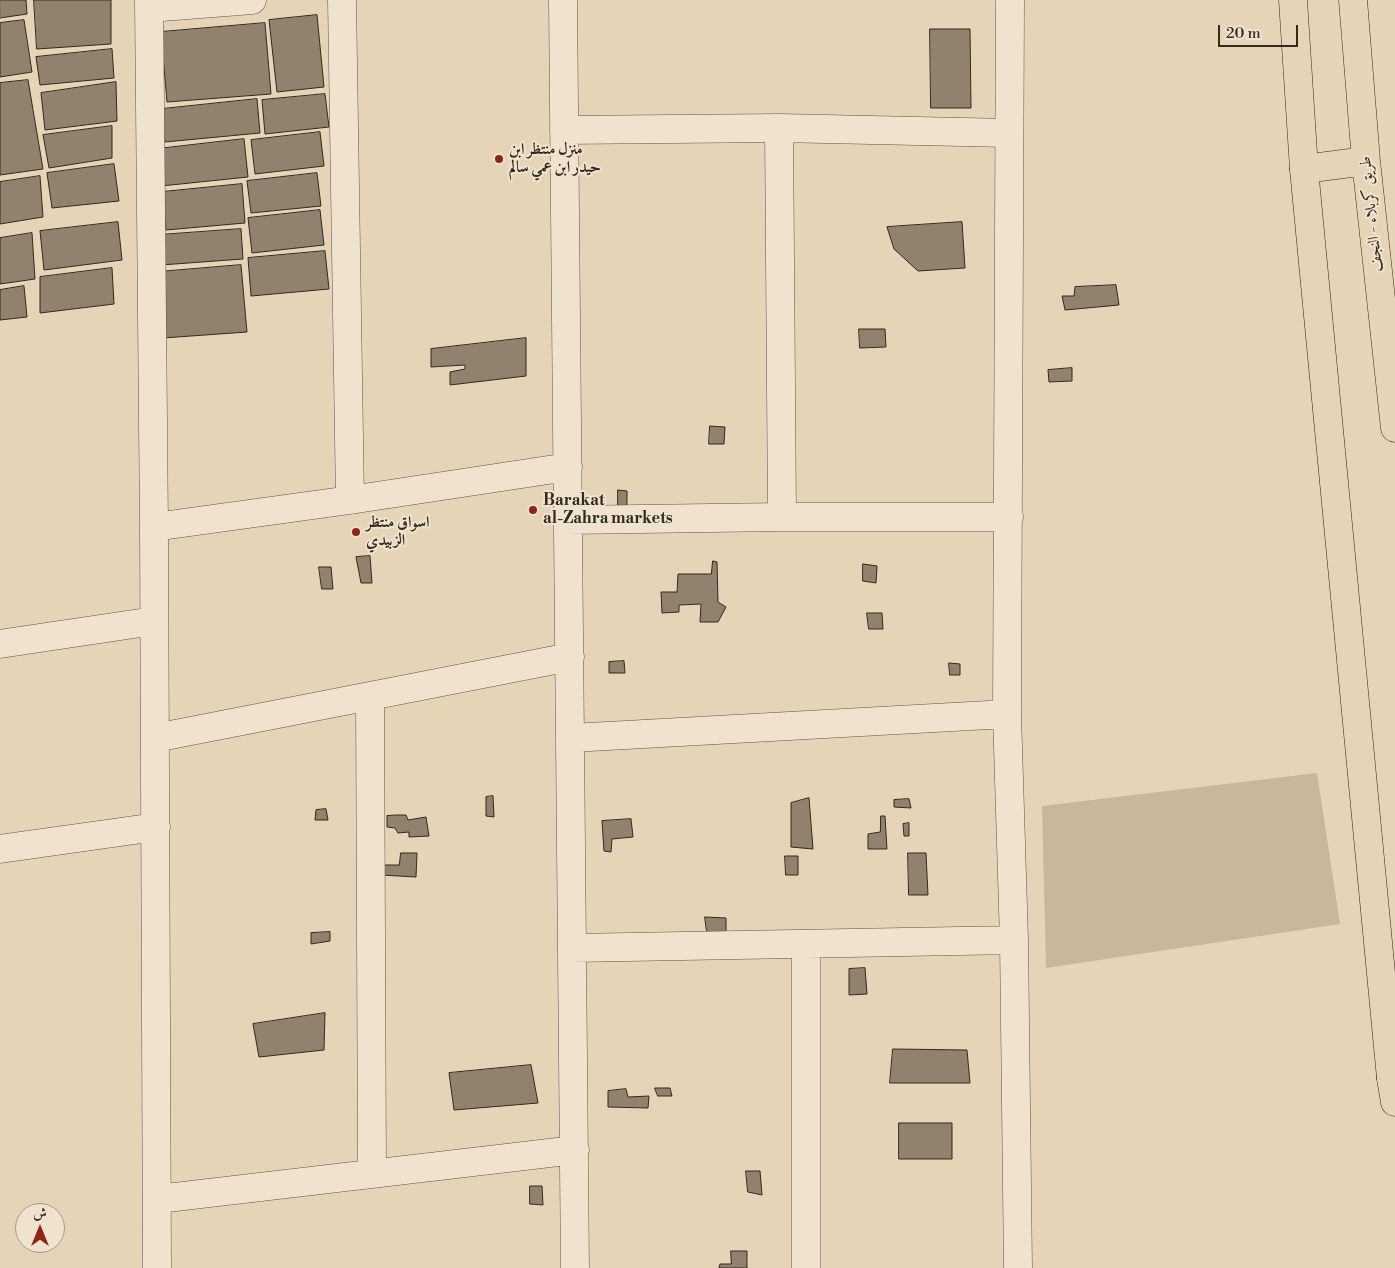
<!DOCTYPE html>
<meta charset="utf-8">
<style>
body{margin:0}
#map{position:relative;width:1395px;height:1268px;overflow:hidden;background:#e6d4b7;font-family:"Libre Bodoni",Amiri,serif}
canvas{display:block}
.north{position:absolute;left:15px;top:1203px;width:50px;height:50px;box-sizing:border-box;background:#efe3d0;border:1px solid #a39989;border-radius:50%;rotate:0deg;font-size:14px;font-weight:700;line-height:20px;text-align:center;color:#32291f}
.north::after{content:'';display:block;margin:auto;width:18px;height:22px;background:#8f2418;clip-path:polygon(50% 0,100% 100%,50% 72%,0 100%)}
.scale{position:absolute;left:1218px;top:25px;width:80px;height:22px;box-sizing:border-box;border:2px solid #32291f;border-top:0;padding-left:6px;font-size:15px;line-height:18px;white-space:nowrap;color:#32291f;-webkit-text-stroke:4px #efe3d0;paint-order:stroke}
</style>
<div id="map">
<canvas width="1395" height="1268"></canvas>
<div class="north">ش</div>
<div class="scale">20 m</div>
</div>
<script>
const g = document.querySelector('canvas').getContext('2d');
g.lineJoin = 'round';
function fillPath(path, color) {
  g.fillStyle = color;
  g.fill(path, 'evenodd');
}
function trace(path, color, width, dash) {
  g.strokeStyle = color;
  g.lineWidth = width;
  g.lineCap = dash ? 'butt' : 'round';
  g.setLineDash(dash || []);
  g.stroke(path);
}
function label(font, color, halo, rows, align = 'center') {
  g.font = font + ' "Libre Bodoni",Amiri,serif';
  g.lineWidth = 4;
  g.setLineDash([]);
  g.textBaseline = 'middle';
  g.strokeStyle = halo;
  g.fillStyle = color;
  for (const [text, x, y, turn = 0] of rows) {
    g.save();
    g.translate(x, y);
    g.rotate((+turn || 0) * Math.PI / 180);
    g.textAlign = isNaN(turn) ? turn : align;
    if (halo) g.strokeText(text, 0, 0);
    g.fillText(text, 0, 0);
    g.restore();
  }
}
fillPath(new Path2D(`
 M1317,773L1340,924L1046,968L1042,806Z`), '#c7b79d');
const building = new Path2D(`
 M0,0H26L27,14L0,18Z
 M34,0H111V44L37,49Z
 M317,15L324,87L277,92L269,20Z
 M24,20L32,72L0,77V23Z
 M265,23L271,94L167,102L161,32Z
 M930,29H970L971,108H931Z
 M112,49L114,78L40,85L36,57Z
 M28,80L43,169L0,175V83Z
 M116,82L117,121L45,130L41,93Z
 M325,94L329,127L265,134L262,100Z
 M257,99L260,133L165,142L162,109Z
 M112,126V158L49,168L43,135Z
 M320,132L324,166L255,174L251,140Z
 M244,139L248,177L161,186L157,149Z
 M114,164L119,201L52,208L47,173Z
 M317,173L321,206L251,213L247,181Z
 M40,176L43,217L0,224V182Z
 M242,184L245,223L166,230L162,192Z
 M320,210L324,245L252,253L248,218Z
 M118,222L122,260L44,270L40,231Z
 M962,222L965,268L918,271L894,249L887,227Z
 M241,229L243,259L161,265L159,235Z
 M32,233L35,279L0,284V238Z
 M325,251L329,289L251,296L248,258Z
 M241,265L247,332L163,338L158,272Z
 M112,268L114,304L40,313V277Z
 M1116,285L1119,305L1065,310L1062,296H1074L1075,287Z
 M24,286L27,317L0,320V290Z
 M859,329H885L886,347L860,348Z
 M526,338V376L450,385V372L465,369V365L431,367V349Z
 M1072,368V381L1049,382L1048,370Z
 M710,426L725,427L724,444H709Z
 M618,490L627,491V509L618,510Z
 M370,556L372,583H361L356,557Z
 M713,561L717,562L718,602L726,607L718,622H700L701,604L679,605V612L662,613L661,592H677L678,574H711Z
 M863,564L877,566L876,583L863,581Z
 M319,567H331L333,589H322Z
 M867,613H882L883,629H869Z
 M624,661L625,673H609V662Z
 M949,663L960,664V675H950Z
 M493,796L494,817L486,816V797Z
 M809,798L813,849L791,847V803Z
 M909,799L911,808L894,807V800Z
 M326,809L328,820H315L316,810Z
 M396,815H406L408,820L426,817L429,836L409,837V832L398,833L395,828L387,827V816Z
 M881,816H885L887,849H868V834L880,832Z
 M631,819L633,837L612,839L611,852L604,851L602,821Z
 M909,823V836H904L903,824Z
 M401,853H417L416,877L381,875L382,865H399Z
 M908,853H926L928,895H909Z
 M785,856H798V875H786Z
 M705,917L726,918V932H707Z
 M330,932V941L311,944V933Z
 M865,968L867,994L849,995V969Z
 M325,1013L324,1050L259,1057L253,1024Z
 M893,1049L967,1050L970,1083H890Z
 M531,1065L538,1103L454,1110L449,1073Z
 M655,1088H670L672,1096H658Z
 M626,1089L628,1097L649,1096L648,1108L608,1107V1091Z
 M899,1123H952V1159H899Z
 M746,1171H760L762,1195L748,1192Z
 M530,1186H542L543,1205L530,1204Z
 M731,1251H747V1268H719L720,1264H731Z`);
fillPath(building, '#90826e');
trace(building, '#32291f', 1);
const minor = new Path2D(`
 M149,0L154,527L157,1268
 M342,0L350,500
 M563,0L575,1268
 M1010,0L1007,714L1014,940L1018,1268
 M149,8L252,0
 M779,128L782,517
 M564,130L779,128L1009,133
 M568,520L782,517H1009
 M154,527L350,500L568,467
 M0,644L154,621
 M370,697L372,1174
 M155,738L570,657
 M571,738L1007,714
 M0,849L156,827
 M573,948L1014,940
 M158,1199L575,1150
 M806,1268V944`);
const major = new Path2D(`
 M1293,0L1304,169L1391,1078L1395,1102`);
const highway = new Path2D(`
 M1353,0L1366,161L1395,428
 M1304,169L1366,161
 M1391,1078L1395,1055`);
trace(minor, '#5f5445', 29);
trace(major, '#32291f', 29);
trace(highway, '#32291f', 29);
trace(minor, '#efe3d0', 28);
trace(major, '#e6d4b7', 28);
trace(highway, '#e6d4b7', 28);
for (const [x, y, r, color] of [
 [499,159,5,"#8f2418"],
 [533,510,5,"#8f2418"],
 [356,532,5,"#8f2418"]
]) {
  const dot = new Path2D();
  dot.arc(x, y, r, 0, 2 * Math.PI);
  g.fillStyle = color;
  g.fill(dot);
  trace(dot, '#efe3d0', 2);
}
label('bold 16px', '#32291f', '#efe3d0', [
 ["منزل منتظر ابن",509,150],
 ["حيدر ابن عمي سالم",509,168],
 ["Barakat",543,501],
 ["al-Zahra markets",543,519],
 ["اسواق منتظر",366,523],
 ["الزبيدي",366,541]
], 'left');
label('16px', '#32291f', '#efe3d0', [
 ["طريق کربلاء - النجف",1372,214,-96]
]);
</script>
